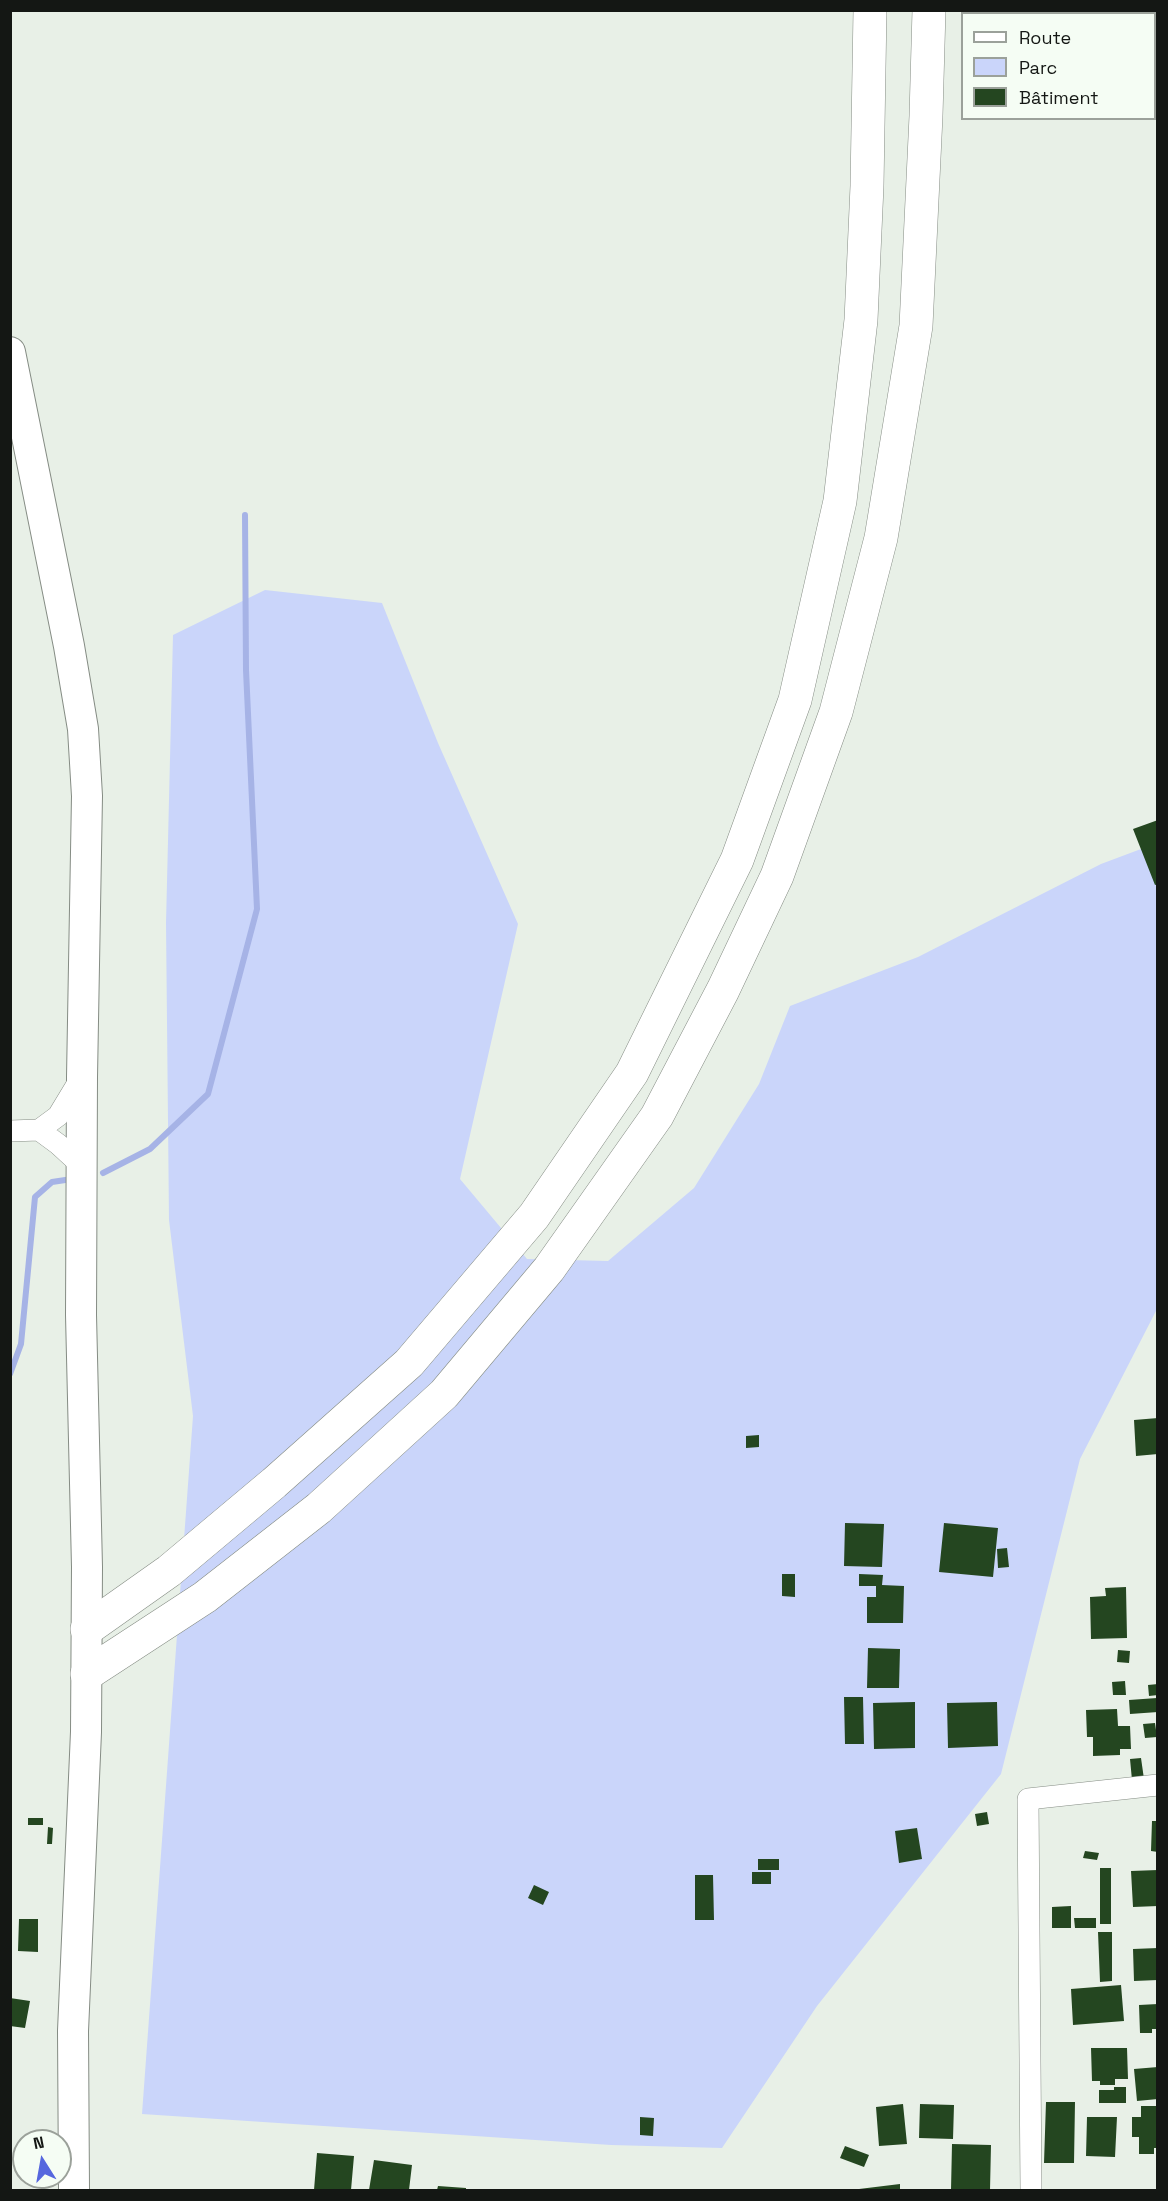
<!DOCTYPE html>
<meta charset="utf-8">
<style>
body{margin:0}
#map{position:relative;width:1168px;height:2201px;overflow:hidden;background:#e8f0e7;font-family:"Space Grotesk",sans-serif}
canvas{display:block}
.frame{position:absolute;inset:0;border:12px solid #141714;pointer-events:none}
.legend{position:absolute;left:961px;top:12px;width:195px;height:108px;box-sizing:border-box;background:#f5fdf4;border:2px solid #9ba19a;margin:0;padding:8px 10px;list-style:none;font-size:18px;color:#141714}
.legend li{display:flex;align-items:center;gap:12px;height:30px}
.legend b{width:30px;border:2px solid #9ba19a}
.north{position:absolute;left:12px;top:2129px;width:60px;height:60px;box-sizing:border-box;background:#f5fdf4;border:2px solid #9ba19a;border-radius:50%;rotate:349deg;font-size:16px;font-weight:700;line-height:24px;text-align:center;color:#141714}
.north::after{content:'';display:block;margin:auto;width:21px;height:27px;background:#5667de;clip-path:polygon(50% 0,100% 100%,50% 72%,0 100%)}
</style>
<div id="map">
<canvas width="1168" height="2201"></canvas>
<div class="frame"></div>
<ul class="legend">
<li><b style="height:8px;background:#fff"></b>Route</li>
<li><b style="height:16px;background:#cad5fa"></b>Parc</li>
<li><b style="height:16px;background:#244620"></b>Bâtiment</li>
</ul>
<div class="north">N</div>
</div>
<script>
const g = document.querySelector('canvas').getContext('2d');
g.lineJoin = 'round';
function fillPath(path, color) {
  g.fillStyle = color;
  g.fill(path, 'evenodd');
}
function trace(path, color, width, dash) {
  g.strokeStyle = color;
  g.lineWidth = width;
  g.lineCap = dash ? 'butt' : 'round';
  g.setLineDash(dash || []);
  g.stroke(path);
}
fillPath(new Path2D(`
 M265,590L382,603L438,743L518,924L460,1179L527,1259L608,1261L694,1188L759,1084L790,1006L918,957L1101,864L1157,843V1309L1080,1459L1001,1774L817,2006L722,2148L611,2145L142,2114L193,1416L169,1220L166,923L173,635Z`), '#cad5fa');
trace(new Path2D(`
 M103,1173L150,1149L208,1094L257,909L246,670L245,515
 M10,1374L21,1344L35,1197L52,1182L72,1179`), '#a6b3e6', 6);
fillPath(new Path2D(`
 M1158,820V884L1155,885L1133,829Z
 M1158,1418V1454L1136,1456L1134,1420Z
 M759,1435V1447L746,1448V1436Z
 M845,1523L884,1524L882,1567L844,1566Z
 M944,1523L998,1528L993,1577L939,1572Z
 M1007,1548L1009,1567L998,1568L997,1549Z
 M782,1574H795V1597L782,1596Z
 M859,1574L883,1575L882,1585L904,1586L903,1623H867V1597H876V1586H859Z
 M1126,1587L1127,1638L1091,1639L1090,1597L1106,1596L1105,1588Z
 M868,1648L900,1649L899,1688H867Z
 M1118,1650L1130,1651L1129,1663L1117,1662Z
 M1125,1681L1126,1695H1113L1112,1682Z
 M1158,1684V1695L1149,1696L1148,1685Z
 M844,1697H863L864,1744H845Z
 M1157,1698L1158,1712L1130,1714L1129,1700Z
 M915,1702V1748L874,1749L873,1703Z
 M997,1702L998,1746L948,1748L947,1703Z
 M1117,1709L1118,1726H1130L1131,1749H1120V1755L1093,1756V1737H1087L1086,1710Z
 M1155,1723L1157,1737L1145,1738L1143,1724Z
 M1141,1758L1144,1779L1132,1780L1130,1759Z
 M987,1812L989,1824L977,1826L975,1814Z
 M28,1818H43V1825H28Z
 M1152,1821H1158V1852L1151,1851Z
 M48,1827L53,1828L52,1844H47Z
 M917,1828L922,1859L899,1863L895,1831Z
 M1085,1851L1099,1853L1097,1860L1083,1858Z
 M758,1859H779V1870H758Z
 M1100,1868H1111V1924H1100Z
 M1158,1870V1906L1133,1907L1131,1871Z
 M752,1872H771V1884H752Z
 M695,1875H713L714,1920H695Z
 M534,1885L549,1892L543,1905L528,1898Z
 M1071,1906V1928H1052V1907Z
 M1074,1918H1096V1928H1075Z
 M19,1919H38V1952L18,1951Z
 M1098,1932H1112V1981L1100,1982Z
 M1158,1948V1980L1134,1981L1133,1949Z
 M1121,1985L1124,2021L1073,2025L1071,1989Z
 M10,1998L30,2001L25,2028L10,2026Z
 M1158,2004V2029H1152V2033H1140L1139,2005Z
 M1091,2048H1127L1128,2079H1115V2085H1100V2081H1092Z
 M1158,2067V2099L1137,2101L1134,2069Z
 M1114,2087H1126V2103H1099V2090H1114Z
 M1046,2102H1075L1074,2163H1044Z
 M903,2104L907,2144L879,2146L876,2107Z
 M920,2104L954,2105L953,2139L919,2138Z
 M1141,2106H1158V2148H1154V2154H1139V2137H1132V2117H1141Z
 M640,2117L654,2118L653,2136L640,2135Z
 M1087,2117H1117L1115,2157L1086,2156Z
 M952,2144L991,2145L990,2190H951Z
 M845,2146L869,2155L864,2167L840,2158Z
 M317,2153L354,2156L351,2190H314Z
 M374,2160L412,2165L409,2190H369Z
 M900,2184V2190H859V2189Z
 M438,2186L466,2188V2190H437Z`), '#244620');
const street = new Path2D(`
 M39,1130L58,1116L81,1078
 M10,1131L39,1130L58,1144L82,1166
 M1031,2190L1028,1799L1158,1785`);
const secondary = new Path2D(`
 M10,352L69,646L83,729L87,796L82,1077L81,1315L87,1567L86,1732L73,2031L74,2190`);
const highway = new Path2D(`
 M87,1629L169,1571L274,1483L409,1363L534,1216L632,1073L737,860L795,700L840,501L861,320L867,186L870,10
 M87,1674L205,1597L319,1508L444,1394L549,1269L657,1116L723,990L777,876L836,712L881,538L916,326L926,116L929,10`);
trace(street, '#858c84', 22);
trace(secondary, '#858c84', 32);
trace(highway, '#858c84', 34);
trace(street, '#fff', 21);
trace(secondary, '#fff', 30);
trace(highway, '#fff', 33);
</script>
